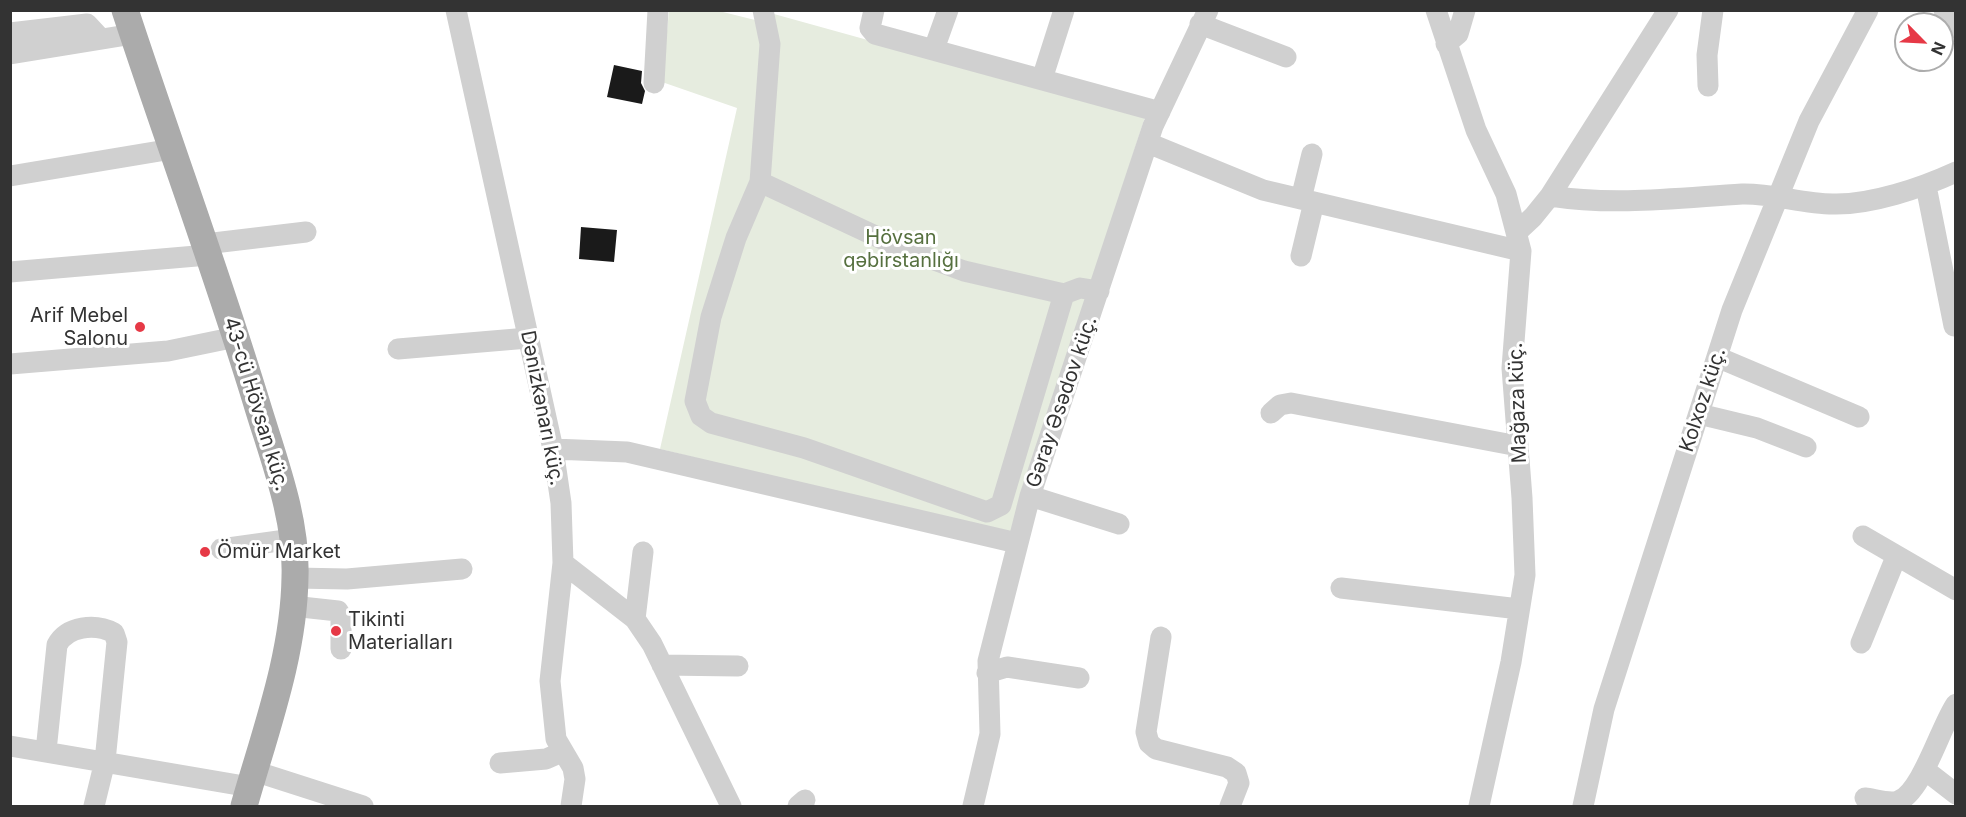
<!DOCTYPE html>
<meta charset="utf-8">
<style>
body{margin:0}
#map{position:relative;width:1966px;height:817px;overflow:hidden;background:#fff;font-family:Inter,sans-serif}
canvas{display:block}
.frame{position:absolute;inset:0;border:12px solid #333;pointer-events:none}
.north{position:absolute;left:1894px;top:12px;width:60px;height:60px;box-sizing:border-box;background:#fff;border:2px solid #adadad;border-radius:50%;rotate:114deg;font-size:16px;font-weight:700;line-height:24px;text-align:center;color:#333}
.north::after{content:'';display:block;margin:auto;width:21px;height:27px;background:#e63946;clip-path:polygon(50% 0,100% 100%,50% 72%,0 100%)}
</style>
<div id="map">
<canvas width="1966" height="817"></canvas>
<div class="frame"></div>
<div class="north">N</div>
</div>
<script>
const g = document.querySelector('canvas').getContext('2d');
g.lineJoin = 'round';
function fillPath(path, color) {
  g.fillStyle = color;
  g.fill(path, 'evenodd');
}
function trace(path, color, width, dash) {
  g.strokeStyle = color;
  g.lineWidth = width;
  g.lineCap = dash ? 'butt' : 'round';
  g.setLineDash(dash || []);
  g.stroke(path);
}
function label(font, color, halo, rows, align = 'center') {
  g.font = font + ' Inter,sans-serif';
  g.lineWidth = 6;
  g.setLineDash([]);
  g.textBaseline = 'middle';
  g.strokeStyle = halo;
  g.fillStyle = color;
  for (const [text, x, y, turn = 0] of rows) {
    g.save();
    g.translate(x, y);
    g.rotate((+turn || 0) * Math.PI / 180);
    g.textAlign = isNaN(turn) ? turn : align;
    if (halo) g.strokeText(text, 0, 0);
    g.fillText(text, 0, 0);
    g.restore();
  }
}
fillPath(new Path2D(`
 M669,11H719L759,21L774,14L1145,117L1010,535L660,449L737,108L662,82Z`), '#e6ecdf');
fillPath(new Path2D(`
 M614,65L642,71L641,83L645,91L642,104L607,97Z
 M581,227L617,230L614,262L579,259Z`), '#1a1a1a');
trace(new Path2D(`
 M456,10L553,449L561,503L563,563L550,681L556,739L573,768L575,779L571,806
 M763,10L770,44L760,182L736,238L711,317L695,401L701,416L711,423L804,448L987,512L1001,505L1064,294
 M874,10L870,28L875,34L1160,112
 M1436,10L1476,130L1506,194L1521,251L1512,368L1522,498L1525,575L1511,662L1479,806
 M1944,10L1956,28
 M1200,24L1286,57
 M10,33L87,24L101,39
 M1446,44L1458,34L1465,10
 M934,49L948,10
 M10,54L133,34
 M1042,79L1064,10
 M654,83L658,10
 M1708,86L1707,55L1713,10
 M1148,143L1263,190L1521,251
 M10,176L172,149
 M760,182L899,247L964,271L1064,294L1080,288L1099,291
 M1926,186L1954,326
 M1550,196C1615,206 1677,198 1742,194C1772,193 1802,204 1833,204C1871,205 1921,188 1956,172
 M1301,199L1312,154
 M1518,231L1533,217L1550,196L1668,10
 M205,244L306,232
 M1301,256L1314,202
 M10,272L208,255
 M398,349L528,338
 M1717,357L1859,417
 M10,364L168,351L236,337
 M1271,413L1280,405L1291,403L1518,446
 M1699,414L1757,428L1806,447
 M553,449L627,452L1017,543
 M1030,496L1119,524
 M1863,536L1956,590
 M221,549L293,539
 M563,563L635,619L652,644L731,806
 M295,578L347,579L462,569
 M1341,588L1519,609
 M292,606L338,611L341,616V649
 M635,619L643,552
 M1161,637L1146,732L1149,743L1156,749L1227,767L1236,773L1239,783L1230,806
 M1861,643L1896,557
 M662,665L738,666
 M987,673L1007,667L1079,678
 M10,746L250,787
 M46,751L57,645C67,626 95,623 114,633L117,642L105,761L94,806
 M500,763L546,759L562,752
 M1925,770L1956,794
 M254,771L363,806
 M1865,798C1874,799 1890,804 1898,801C1922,793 1941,725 1956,704
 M798,806L805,800
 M973,806L990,734L988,661L1030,496L1153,126L1208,10
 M1583,806L1604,709L1732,310L1809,121L1868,10`), '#d0d0d0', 21);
trace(new Path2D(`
 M125,10C168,141 216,270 256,401C273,458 297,517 295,577C294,655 265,732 244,806`), '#ababab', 27);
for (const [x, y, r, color] of [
 [140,327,6,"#e63946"],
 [205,552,6,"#e63946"],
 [336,631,6,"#e63946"]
]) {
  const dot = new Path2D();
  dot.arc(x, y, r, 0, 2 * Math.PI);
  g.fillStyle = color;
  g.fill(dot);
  trace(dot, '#fff', 2);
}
label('20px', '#56703f', '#fff', [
 ["Hövsan",901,238],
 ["qəbirstanlığı",901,261]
]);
label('20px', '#333', '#fff', [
 ["Arif Mebel",128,316,"right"],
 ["Salonu",128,339,"right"],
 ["Ömür Market",217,552],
 ["Tikinti",348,620],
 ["Materialları",348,643]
], 'left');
label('20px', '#333', '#fff', [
 ["Kolxoz küç.",1703,400,-72],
 ["Gəray Əsədov küç.",1062,402,-71],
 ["Mağaza küç.",1518,403,-92],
 ["43-cü Hövsan küç.",256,404,73],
 ["Dənizkənarı küç.",542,408,79]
]);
</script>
